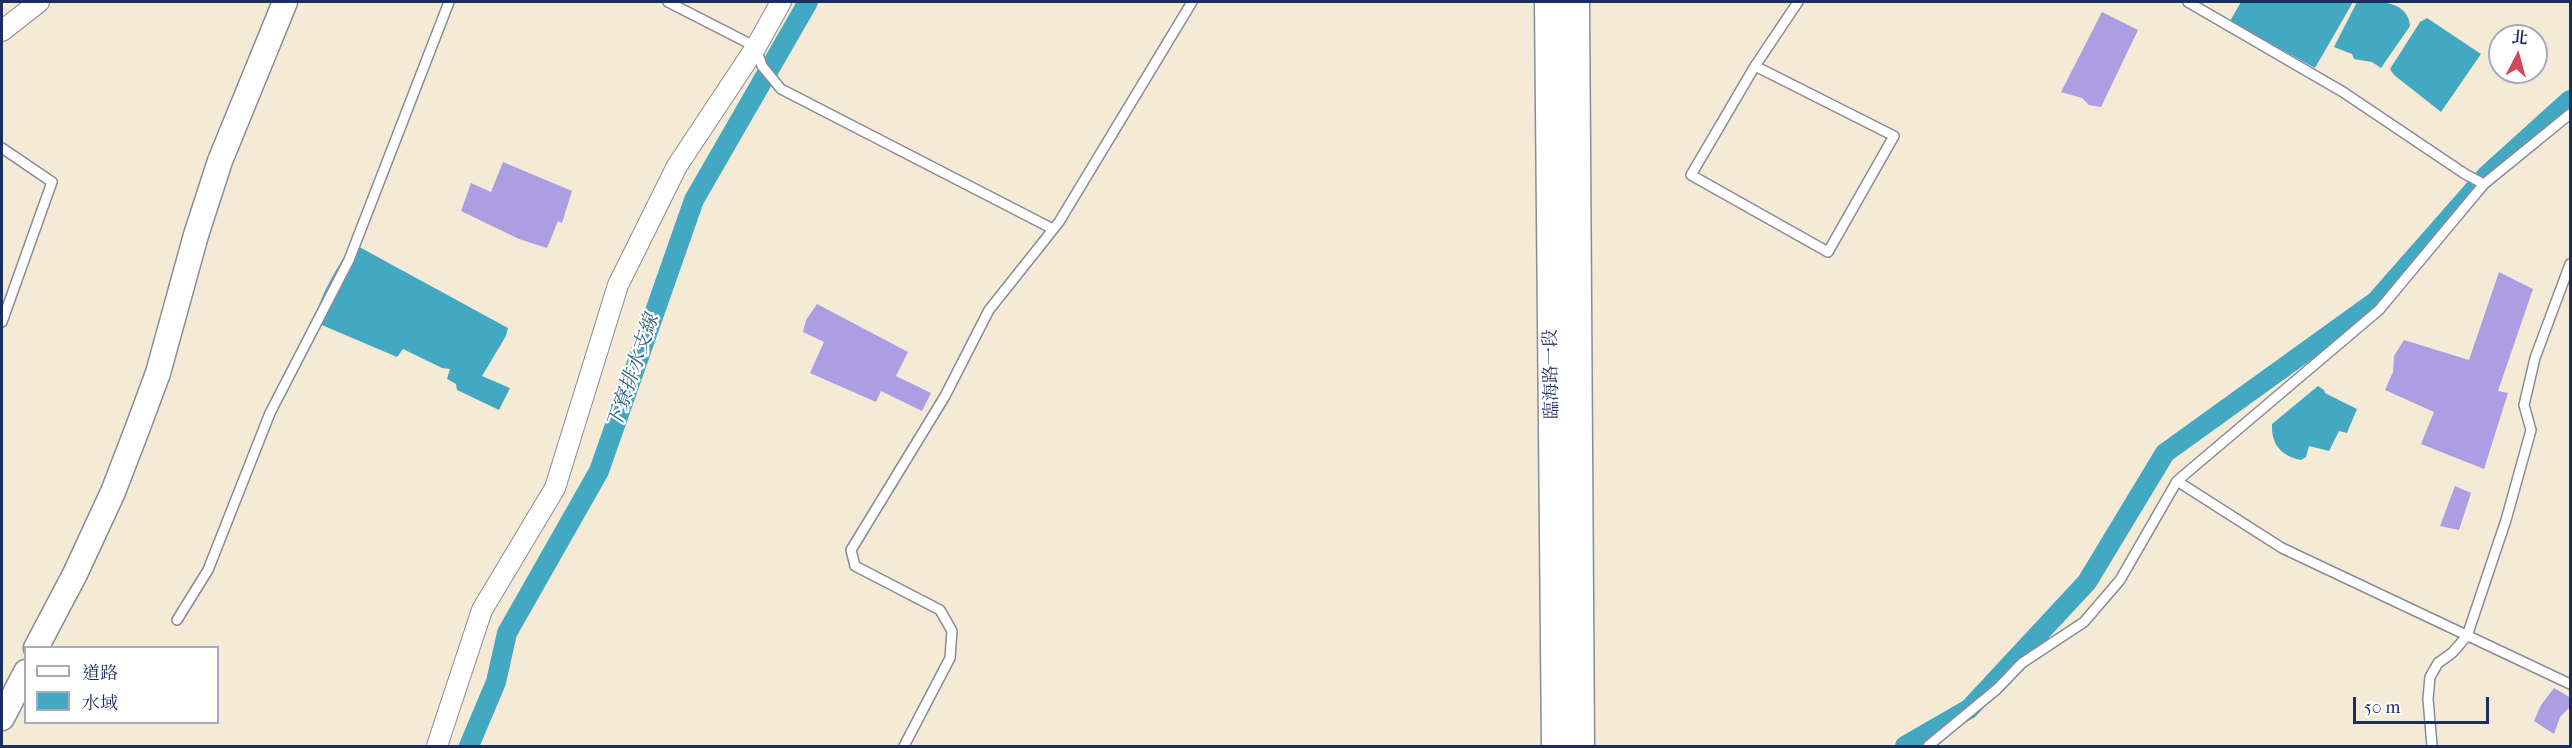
<!DOCTYPE html>
<meta charset="utf-8">
<style>
body{margin:0}
#map{position:relative;width:2572px;height:748px;overflow:hidden;background:#f5ead6;font-family:"IM FELL French Canon","Noto Serif TC",serif}
canvas{display:block}
.frame{position:absolute;inset:0;border:3px solid #1b2f5e;pointer-events:none}
.legend{position:absolute;left:24px;top:646px;width:195px;height:78px;box-sizing:border-box;background:#fff;border:2px solid #a4acbf;margin:0;padding:8px 10px;list-style:none;font-size:18px;color:#1b2f5e}
.legend li{display:flex;align-items:center;gap:12px;height:30px}
.legend b{width:30px;border:2px solid #a4acbf}
.north{position:absolute;left:2488px;top:24px;width:60px;height:60px;box-sizing:border-box;background:#fff;border:2px solid #a4acbf;border-radius:50%;rotate:6deg;font-size:16px;font-weight:700;line-height:24px;text-align:center;color:#1b2f5e}
.north::after{content:'';display:block;margin:auto;width:21px;height:27px;background:#d1495b;clip-path:polygon(50% 0,100% 100%,50% 72%,0 100%)}
.scale{position:absolute;left:2353px;top:697px;width:136px;height:27px;box-sizing:border-box;border:3px solid #1b2f5e;border-top:0;padding-left:8px;font-size:18px;line-height:21px;white-space:nowrap;color:#1b2f5e;-webkit-text-stroke:4px #fff;paint-order:stroke}
</style>
<div id="map">
<canvas width="2572" height="748"></canvas>
<div class="frame"></div>
<ul class="legend">
<li><b style="height:8px;background:#fff"></b>道路</li>
<li><b style="height:16px;background:#43a9c3"></b>水域</li>
</ul>
<div class="north">北</div>
<div class="scale">50 m</div>
</div>
<script>
const g = document.querySelector('canvas').getContext('2d');
g.lineJoin = 'round';
function fillPath(path, color) {
  g.fillStyle = color;
  g.fill(path, 'evenodd');
}
function trace(path, color, width, dash) {
  g.strokeStyle = color;
  g.lineWidth = width;
  g.lineCap = dash ? 'butt' : 'round';
  g.setLineDash(dash || []);
  g.stroke(path);
}
function label(font, color, halo, rows, align = 'center') {
  g.font = font + ' "IM FELL French Canon","Noto Serif TC",serif';
  g.lineWidth = 4.5;
  g.setLineDash([]);
  g.textBaseline = 'middle';
  g.strokeStyle = halo;
  g.fillStyle = color;
  for (const [text, x, y, turn = 0] of rows) {
    g.save();
    g.translate(x, y);
    g.rotate((+turn || 0) * Math.PI / 180);
    g.textAlign = isNaN(turn) ? turn : align;
    if (halo) g.strokeText(text, 0, 0);
    g.fillText(text, 0, 0);
    g.restore();
  }
}
fillPath(new Path2D(`
 M2241,2H2353L2315,68L2230,21Z
 M2357,2C2377,1 2408,0 2410,26L2381,68L2372,62L2354,59L2352,54L2334,47Z
 M2427,18L2481,54L2441,112L2394,75L2390,69L2420,22Z
 M352,243L508,328L506,336L482,376L510,388L499,410L457,390L456,384L447,379L450,369L442,368L403,349L397,357L317,323C312,305 343,260 352,243Z
 M2318,386L2324,390L2325,393L2357,409L2347,433L2339,431L2329,451L2309,446L2306,457L2301,460C2281,456 2271,444 2272,424Z`), '#43a9c3');
trace(new Path2D(`
 M469,746L496,682L507,633L599,471L694,200L808,2
 M1905,746L1969,709L2087,582L2165,453L2376,301L2486,176L2570,100`), '#43a9c3', 20);
fillPath(new Path2D(`
 M2102,12L2138,30L2101,107L2089,105L2082,98L2061,92Z
 M503,162L572,191L562,223L558,221L547,248L519,239L461,211L471,183L491,192Z
 M2499,272L2533,289L2498,391L2508,393L2484,469L2421,444L2434,412L2385,390L2393,372L2394,356L2404,340L2469,360Z
 M817,304L908,352L896,376L931,393L922,411L881,391L876,402L810,373L824,342L803,332L806,320Z
 M2455,486L2471,493L2459,530L2440,526Z
 M2554,688L2571,698V706L2560,717L2554,734L2534,721L2541,705Z`), '#ab9ee2');
const service = new Path2D(`
 M668,2L756,47L762,66L781,89L1053,229
 M2188,2L2343,92L2465,174L2484,184
 M1755,66L1894,136L1828,252L1691,175L1755,66L1798,2
 M2,148L52,182L2,322
 M2177,481L2282,548L2570,684
 M177,620L208,570L270,413L349,260L449,2
 M904,746L950,658L952,631L940,610L855,566L851,550L945,396L989,310L1059,222L1192,2
 M1928,746L1997,689L2022,663L2084,622L2120,580L2177,481L2379,310L2484,184L2570,114
 M2432,746L2428,699L2430,677L2438,663L2452,653L2467,636L2506,520L2531,430L2524,405L2535,358L2570,264`);
const minor = new Path2D(`
 M2,31L39,2
 M437,746L482,610L555,488L618,285L677,166L756,47L781,2`);
const tertiary = new Path2D(`
 M36,648L75,574L113,492L138,427L158,373L196,235L220,161L285,2
 M2,718L26,672`);
const primary = new Path2D(`
 M1550,2L1557,746
 M1574,2L1579,746`);
trace(service, '#888c9a', 12);
trace(minor, '#888c9a', 22);
trace(tertiary, '#888c9a', 27);
trace(primary, '#888c9a', 33);
trace(service, '#fff', 9);
trace(minor, '#fff', 20);
trace(tertiary, '#fff', 24);
trace(primary, '#fff', 30);
label('18px', '#1b2f5e', '#fff', [
 ["臨海路一段",1552,374,-91]
]);
label('italic 20px', '#2b6086', '#fff', [
 ["下寮排水支線",634,372,-71]
]);
</script>
